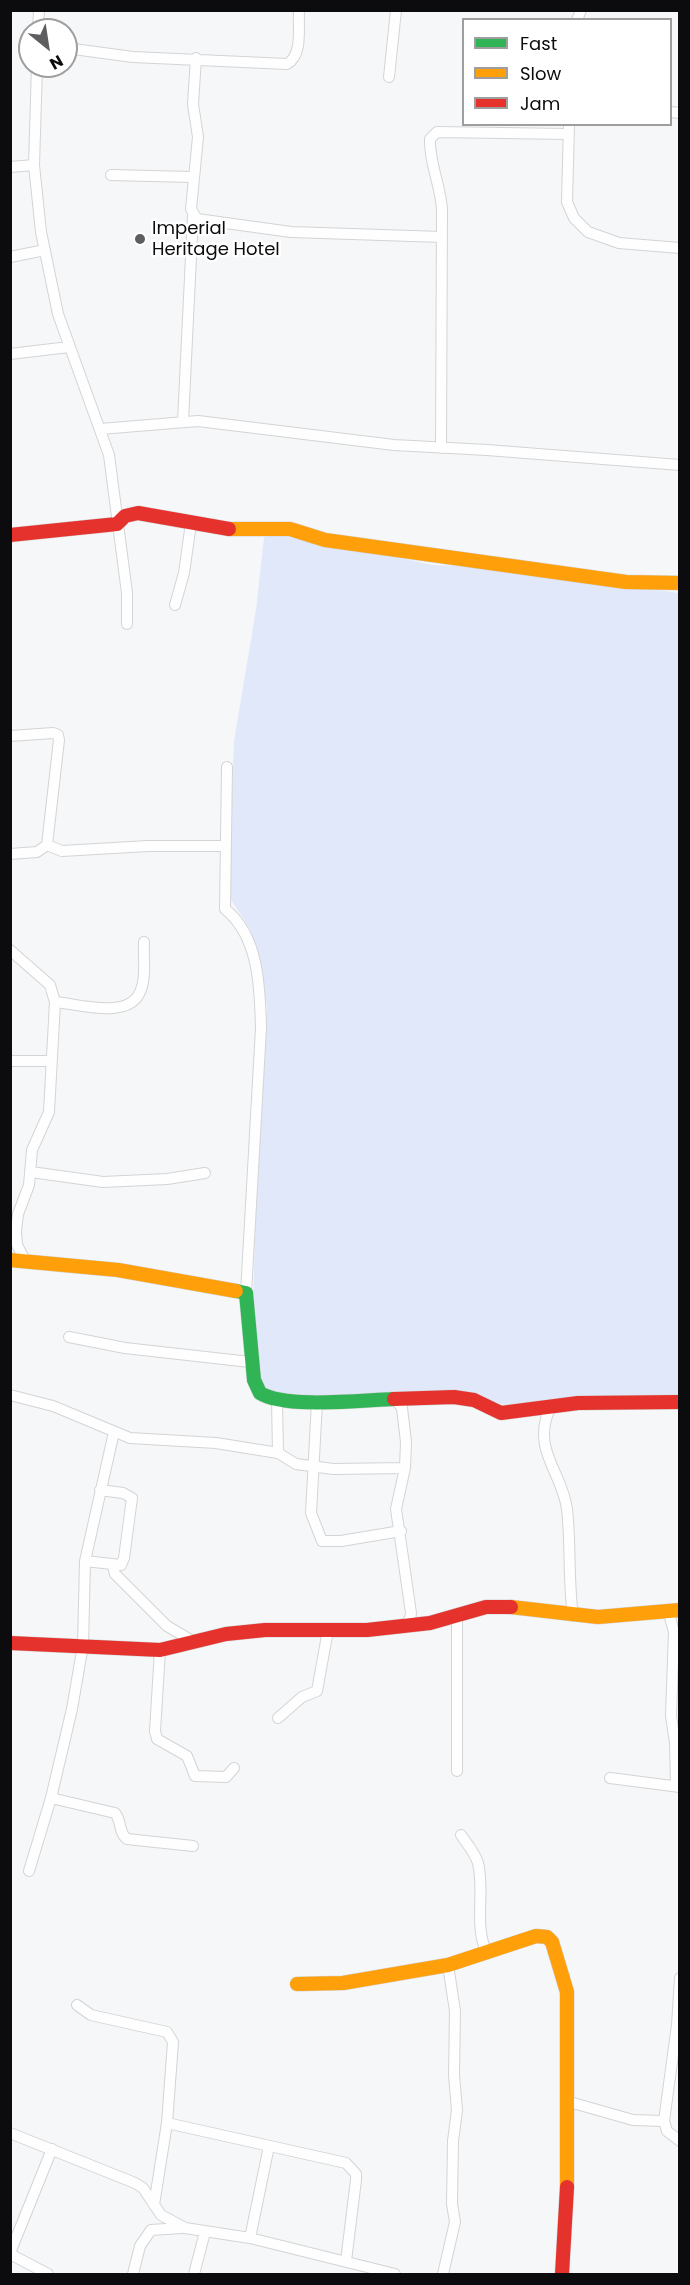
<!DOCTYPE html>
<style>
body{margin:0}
#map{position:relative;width:690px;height:2285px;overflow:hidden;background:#f6f7f9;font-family:Poppins,sans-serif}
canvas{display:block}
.frame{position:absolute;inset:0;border:12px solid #0c0c0e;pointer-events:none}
.legend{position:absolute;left:462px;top:18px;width:210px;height:108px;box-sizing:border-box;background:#fff;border:2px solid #9e9e9f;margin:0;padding:8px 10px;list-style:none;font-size:18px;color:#0c0c0e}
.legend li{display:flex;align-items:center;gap:12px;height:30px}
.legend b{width:30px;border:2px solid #9e9e9f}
.north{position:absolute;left:18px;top:18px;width:60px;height:60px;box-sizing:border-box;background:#fff;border:2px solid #9e9e9f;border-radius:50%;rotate:150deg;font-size:16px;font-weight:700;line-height:24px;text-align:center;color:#0c0c0e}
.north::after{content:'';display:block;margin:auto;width:21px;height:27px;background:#5e5e60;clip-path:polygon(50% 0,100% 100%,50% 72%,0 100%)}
</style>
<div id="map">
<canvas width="690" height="2285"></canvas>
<div class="frame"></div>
<ul class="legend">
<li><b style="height:8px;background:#30b455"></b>Fast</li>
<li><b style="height:8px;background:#ff9f0a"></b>Slow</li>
<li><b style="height:8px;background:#e5322d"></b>Jam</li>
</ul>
<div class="north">N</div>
</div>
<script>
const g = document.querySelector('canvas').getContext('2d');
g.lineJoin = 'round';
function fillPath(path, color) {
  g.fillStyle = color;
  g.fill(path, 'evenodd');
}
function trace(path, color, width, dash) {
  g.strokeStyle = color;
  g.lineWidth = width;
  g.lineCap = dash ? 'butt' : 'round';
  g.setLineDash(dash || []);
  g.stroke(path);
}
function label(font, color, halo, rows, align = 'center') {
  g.font = font + ' Poppins,sans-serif';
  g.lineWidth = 5;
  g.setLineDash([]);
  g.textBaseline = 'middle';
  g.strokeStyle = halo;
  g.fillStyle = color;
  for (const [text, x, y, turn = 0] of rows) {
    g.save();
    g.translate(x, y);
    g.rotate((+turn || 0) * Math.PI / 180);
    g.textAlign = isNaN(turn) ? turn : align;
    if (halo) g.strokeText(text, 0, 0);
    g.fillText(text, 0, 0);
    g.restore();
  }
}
fillPath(new Path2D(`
 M285,534L433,565L483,567L679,593V1398L507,1405L459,1394L321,1398L274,1394L262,1385L254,1366L253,1311L257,1152L267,1006L250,929L228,895L234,741L256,610L264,537Z`), '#e1e8fa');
const street = new Path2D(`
 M577,20L581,10
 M38,30L39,10
 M66,48L133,57L287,64C303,55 298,28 299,10
 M196,58L193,104L198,137L191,209L197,219L291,232L442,237
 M37,66L34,165L41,232L58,314L109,455L127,593V624
 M389,77L396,10
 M670,112L680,113
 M569,124L567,202L574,218L588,232L619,243L680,248
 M10,167L34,165
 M111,175L192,177
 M10,257L45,250
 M10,354L69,347
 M183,421L193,216
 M100,429L198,421L394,445L487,450L680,465
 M441,448L442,210C441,186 429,163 430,139L437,132L568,134
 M175,605L184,573L191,523
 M10,736L53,733L58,735L59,740L47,845L37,852L10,854
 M227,767L225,909C259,936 260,988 261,1028L246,1293
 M47,845L62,851L148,846H224
 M10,950L50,985L55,1002L49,1112L32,1150L29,1185L18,1214L16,1231L17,1245L26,1262
 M55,1002C78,1004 126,1019 139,994C147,980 143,957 144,942
 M10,1061H52
 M31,1172L103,1182L167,1179L205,1173
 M69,1337L125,1348L250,1362
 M10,1395L53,1406L130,1438L216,1443L278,1453L296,1464L333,1469L405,1468
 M277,1400L278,1453
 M395,1400L402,1408L406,1442L405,1468L396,1509L411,1613L410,1619L403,1626
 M317,1402L311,1513L322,1541H341L401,1531
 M550,1408C531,1450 562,1471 567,1509C571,1545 568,1581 573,1616
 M85,1561L121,1565L124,1558L132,1498L123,1493L100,1490
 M113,1566L115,1574L167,1626L194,1642
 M668,1610L674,1632L671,1716L675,1743L676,1786
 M160,1650L155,1731L157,1739L187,1756L195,1776L226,1777L234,1768
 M278,1718L302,1697L317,1691L328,1630
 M457,1771V1616
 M610,1778L680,1787
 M51,1798L115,1813C122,1821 118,1832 127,1839L193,1846
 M461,1835C467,1844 475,1853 478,1863C485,1892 474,1924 486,1951
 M29,1871L51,1798L72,1709L83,1645L85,1561L114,1432
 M680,1978L677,2025L664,2121L667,2131L680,2141
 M77,2005L91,2015L167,2032L173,2042L167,2123L154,2205
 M566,2101L633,2120L664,2121
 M167,2123L346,2163L356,2174V2180L346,2261
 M10,2133L135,2183L143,2188L161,2215L185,2228L250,2238L395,2274
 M250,2238L269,2146
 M10,2253L52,2149
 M10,2254L48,2274
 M133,2274L140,2246L151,2230L182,2228
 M194,2274L205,2232
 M443,2274L455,2222L452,2204L453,2141L457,2110L454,2075L455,2011L448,1965`);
const fast = new Path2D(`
 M236,1291L246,1293L254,1380L260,1393C286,1409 362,1400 394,1399`);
const slow = new Path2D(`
 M229,529H290L325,540L626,582L680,583
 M10,1260L118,1270L236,1291
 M511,1607L598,1617L680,1610
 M297,1984L343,1983L448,1965L536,1936L547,1937L552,1942L567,1992V2187`);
const jam = new Path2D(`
 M10,535L117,524L125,516L138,513L229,529
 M394,1399L454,1397L474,1400L501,1413L578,1403L680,1402
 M10,1643L160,1650L226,1634L265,1630H367L430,1623L486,1607H511
 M562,2274L567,2187`);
trace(street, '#d3d4d5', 12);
trace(fast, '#d3d4d5', 15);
trace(slow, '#d3d4d5', 15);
trace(jam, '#d3d4d5', 15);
trace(street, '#fefefe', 10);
trace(fast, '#30b455', 14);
trace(slow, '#ff9f0a', 14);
trace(jam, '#e5322d', 14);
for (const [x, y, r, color] of [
 [140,239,6,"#5e5e60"]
]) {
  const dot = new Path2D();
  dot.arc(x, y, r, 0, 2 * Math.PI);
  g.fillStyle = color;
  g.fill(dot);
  trace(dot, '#fff', 2);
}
label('18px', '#0c0c0e', '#fff', [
 ["Imperial",152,229],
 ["Heritage Hotel",152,250]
], 'left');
</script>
